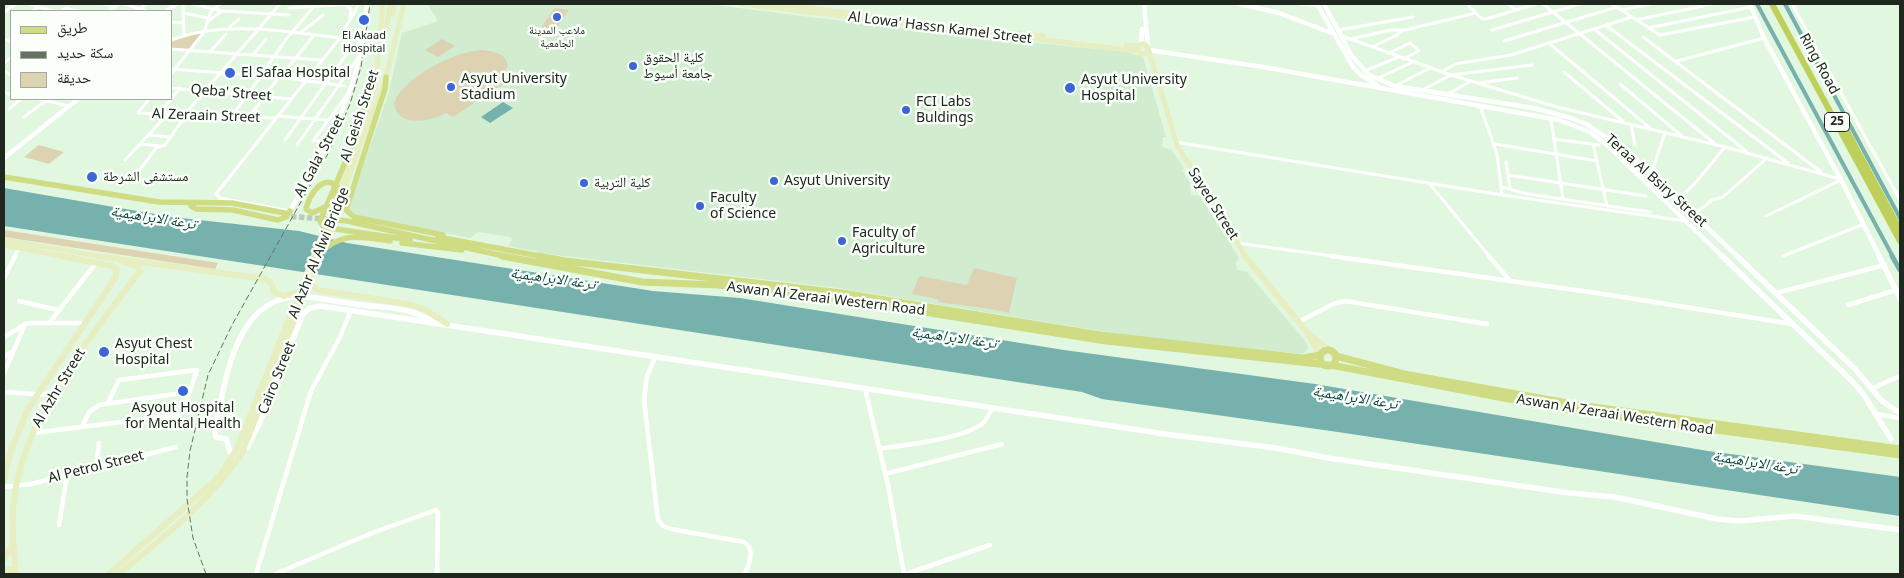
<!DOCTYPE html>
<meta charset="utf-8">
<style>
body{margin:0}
#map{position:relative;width:1904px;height:578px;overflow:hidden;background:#e2f7df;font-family:"Noto Sans","Noto Naskh Arabic",sans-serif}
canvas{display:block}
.frame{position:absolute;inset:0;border:5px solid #20271f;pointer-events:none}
.legend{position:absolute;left:10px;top:10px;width:162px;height:90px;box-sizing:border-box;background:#fafffa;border:1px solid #a3a9a2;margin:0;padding:6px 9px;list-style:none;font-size:15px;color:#20271f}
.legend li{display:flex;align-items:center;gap:10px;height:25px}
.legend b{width:25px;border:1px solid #a3a9a2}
</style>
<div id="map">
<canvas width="1904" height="578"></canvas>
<div class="frame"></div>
<ul class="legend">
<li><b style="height:6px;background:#cfdc83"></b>طريق</li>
<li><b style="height:6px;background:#657163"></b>سكة حديد</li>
<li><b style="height:14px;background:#ddd3b3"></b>حديقة</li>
</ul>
</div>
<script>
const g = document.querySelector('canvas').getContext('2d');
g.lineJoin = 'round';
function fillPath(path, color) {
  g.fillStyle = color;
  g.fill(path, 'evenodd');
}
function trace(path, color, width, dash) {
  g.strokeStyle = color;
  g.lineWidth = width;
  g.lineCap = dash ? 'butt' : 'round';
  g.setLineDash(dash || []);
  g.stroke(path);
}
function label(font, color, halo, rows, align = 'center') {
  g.font = font + ' "Noto Sans","Noto Naskh Arabic",sans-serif';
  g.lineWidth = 5;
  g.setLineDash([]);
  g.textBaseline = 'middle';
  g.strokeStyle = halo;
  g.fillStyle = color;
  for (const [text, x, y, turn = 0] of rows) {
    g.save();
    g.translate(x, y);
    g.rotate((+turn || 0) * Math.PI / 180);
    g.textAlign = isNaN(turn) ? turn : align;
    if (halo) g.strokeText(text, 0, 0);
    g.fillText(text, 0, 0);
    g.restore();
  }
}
fillPath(new Path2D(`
 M421,4H707L936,33L1127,52L1143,57L1166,137H1163L1162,147L1172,150L1184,169L1182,170L1190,183L1191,195L1200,196L1239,258L1236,263L1237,270L1246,271L1306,342L1308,348L1306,352L1302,354L1125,335L838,288L556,255L508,246L512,240L511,237L478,232L470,238L355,215L349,210L350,204L389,92L402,33L438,21L428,5Z`), '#d1eccf');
fillPath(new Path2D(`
 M555,8L569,10L554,32L539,30Z
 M205,31L191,50L171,48V40Z
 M442,39L455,46L438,57L425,50Z
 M481,50C493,51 507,53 508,67L496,80L503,84L453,117L446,113C430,122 397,128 394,103C404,77 453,52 481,50Z
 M39,145L64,152L49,164L24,157Z
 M4,230L218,263L215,269L4,237Z
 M974,268L1017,278L1009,313C985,307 963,306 939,302L937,299L912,294L919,276L967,285Z`), '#ddd3b3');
fillPath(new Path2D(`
 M503,102L513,108L490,123L481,117Z
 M4,188L172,217L299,231L347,243L653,291L740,298L1064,350L1315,384L1708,451L1900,477V516L1331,431L1102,399L1082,392L4,226Z`), '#77b1ae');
trace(new Path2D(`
 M1757,4L1893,257
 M1785,4L1900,218`), '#77b1ae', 4);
trace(new Path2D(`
 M1892,256L1900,270`), '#77b1ae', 5);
trace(new Path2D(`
 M283,216L326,219`), '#bbcdb9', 5.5, [5.5, 2.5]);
trace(new Path2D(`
 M29,4L53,11
 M104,4L115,7
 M124,4L147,11
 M183,4L184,35
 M192,4L222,11L289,15
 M344,4L351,9L350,18
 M1299,4L1318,6
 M1467,4L1481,18L1486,19L1536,4
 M1508,4L1516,10
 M1543,4L1714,143
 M1612,4L1660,35L1755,17
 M1792,4L1900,200
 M289,8L353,4
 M140,9L147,4
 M1622,10L1650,4
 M32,11L39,7
 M60,11L66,8L77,11
 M109,11L119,4
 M4,12L16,4
 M183,13L208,18
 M1636,20L1712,4
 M208,21L222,11
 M171,22L183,23
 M1607,26L1788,163
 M230,27L239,19
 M1648,28L1751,7
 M1594,29L1746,151
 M1339,30L1413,17
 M1492,30L1580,4
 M300,33L323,15
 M1342,36L1451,75L1557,107L1725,147L1840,179
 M1643,37L1821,172
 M4,39L11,42
 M1351,39L1391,30H1405L1476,13
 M171,40C226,20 283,31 340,38
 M1504,41L1617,7
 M1550,44L1650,128
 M1372,47L1397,35L1401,31
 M171,49L320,60
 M210,52L226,34
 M1389,53L1410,43L1419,51L1403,59
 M253,55L266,39
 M1677,61L1764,38
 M4,63L11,58
 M171,69L279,77L345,86
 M4,71L11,75
 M1364,71L1399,57
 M1442,72L1455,64L1511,55L1632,17
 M1564,72L1625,123
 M171,74L204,32L210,13L220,4
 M262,74L287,38L316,4
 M281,76L314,35
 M1376,79L1413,62
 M1479,83L1517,78
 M1620,84L1682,136
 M1397,85L1430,68
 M171,88L291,99
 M1422,90L1451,75L1532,65
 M4,92L11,95
 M1448,94L1471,81
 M40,99L68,106
 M149,99L138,113L276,118
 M1480,106L1497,154L1502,195
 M9,109L21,99
 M158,115L180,88
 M184,115L280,4
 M232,116L261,76
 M250,116L279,77
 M277,116L327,120
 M24,117L48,99
 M1551,119L1563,199
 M1631,125L1635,145
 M148,135L170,137
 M1553,139L1599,145
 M285,140L346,55L363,39
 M330,140L313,141L347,95
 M1175,142L1502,195L1686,221
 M140,144L160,146
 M1495,144L1597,161
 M1593,144L1607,206
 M297,145L358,58
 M125,160L167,115
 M1506,162L1510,188
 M1651,174L1665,133
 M1508,175L1646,196
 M134,178L156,148L165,145L186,115
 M1429,183L1490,257
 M1501,187L1528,194L1650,212
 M1678,200L1697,181L1725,147
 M290,211L220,198L216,194L339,39L359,4
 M1694,215L1712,200L1723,197L1767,158
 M1766,216L1841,180
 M1237,243L1340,257
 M1783,256L1864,224
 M14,257L19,248`), '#fff', 3);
trace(new Path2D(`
 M1331,256L1597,293L1792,324
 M1489,256L1510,281
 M4,278L15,256
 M1776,293L1885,265
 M19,301L58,310
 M1848,305L1896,290
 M1298,322L1333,304L1345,301L1487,324
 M49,323L96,263
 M4,337L28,323H85
 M4,357L12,352
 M655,358L647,376L644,400L658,520L663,526L671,529L744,542C756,550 749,563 745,574
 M4,373L25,324
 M1873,388L1900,376
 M865,389L888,485L904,574
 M4,392L52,395
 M1876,414L1900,418
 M82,427L89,412L99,405L189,392
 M33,433L177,415L183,411L197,370L119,380L108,403
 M880,449C908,444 959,440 982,424C987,420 989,414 992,408
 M96,467L99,443
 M885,474L1002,444
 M4,487L31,484L176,447
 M59,525L67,475
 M256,574L311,391L340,337L351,310
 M275,574L372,533L436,510L438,513L437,574
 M906,574L990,545`), '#fff', 4.5);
trace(new Path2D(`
 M1144,4L1148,47
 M1240,4L1279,13L1334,34
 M1317,4L1353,67L1361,75L1378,86
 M1324,4L1352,56L1369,75L1395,86L1533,108L1571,118L1588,125L1628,152L1738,257
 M1750,4L1764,38L1841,180L1880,257
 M166,11L176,4
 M1141,45L1142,29
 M1149,50L1263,67L1559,120L1590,132L1608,146L1723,257
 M4,158L78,99
 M290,211C330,142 362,85 367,4`), '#fff', 4.5);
trace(new Path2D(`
 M1722,256L1853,382L1864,395L1891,439
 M1737,256L1855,369L1882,401L1900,413
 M1879,256L1900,298
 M247,447L257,429L303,314L310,308L321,306L1165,434L1276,448L1328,458L1569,493L1615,497L1717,519L1740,521L1795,516L1900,530
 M232,457L226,439L216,437L215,432C223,390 232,316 279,300C302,292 330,301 354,304C381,308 408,306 432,321`), '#fff', 5.5);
trace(new Path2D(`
 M741,4L1138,51
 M778,4L925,23
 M393,14L394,4
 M994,31L1044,36
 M1138 49a5 5 0 1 1 10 0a5 5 0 1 1-10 0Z
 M1126,45L1138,46
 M1149,51L1177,145L1246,257
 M380,52L384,47L390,4
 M4,240L104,257
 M4,245L67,257
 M313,257L336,200L375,89L383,4
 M319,257L386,77L404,4`), '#e7eec1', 5);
trace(new Path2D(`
 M97,256L266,279L271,283L274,292L284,296L299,292
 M1245,256L1306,331L1333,353
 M308,282L318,290L413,305L426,310L447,324
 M1307,333L1320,354
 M4,480L11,450L28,409L115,278L117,270L112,266L61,256
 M4,558L13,545
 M4,572L9,569L15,572
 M16,574C13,545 10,516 16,487C30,409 93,333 140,271L138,267L120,260
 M109,574L212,483L221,474L237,448L314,256
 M119,574C164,537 209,502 242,453L319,256`), '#e7eec1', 6);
trace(new Path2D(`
 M386,77L385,89L346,210L354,217L443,235
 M375,79L347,158L320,221L323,226L329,228L410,240
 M4,177L159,202L232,203L285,213
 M191,206L196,209L233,210L278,220L286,217L290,211
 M325,207L312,213L306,209C309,197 322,172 337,187L336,200
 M327,219L347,221L508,257
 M438,237L545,257
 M402,243L462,250
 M320,253C343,231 361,237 390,241`), '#cfdc83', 5.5);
trace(new Path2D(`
 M502,256L642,282L717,285L823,296L1106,341L1328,365
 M539,256L565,261L842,293L1100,335L1303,358L1320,355
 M1320 358a8 8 0 1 1 16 0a8 8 0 1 1-16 0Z
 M1336,356L1404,374L1579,405L1900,449
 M1331,365L1561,409L1900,455`), '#cfdc83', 7);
trace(new Path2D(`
 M1772,4L1900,241
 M1840,118L1900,230`), '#bfd05a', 6);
trace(new Path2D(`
 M206,574L193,538L187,499V477L190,451L208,375L232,325L330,150L350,104L361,67L370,4`), '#657163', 1, [6, 3]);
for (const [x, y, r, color] of [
 [557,17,5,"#3c66d7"],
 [364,20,6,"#3c66d7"],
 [633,66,5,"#3c66d7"],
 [230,73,6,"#3c66d7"],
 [451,87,5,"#3c66d7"],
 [1070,88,6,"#3c66d7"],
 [906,110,5,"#3c66d7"],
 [92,177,6,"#3c66d7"],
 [774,181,5,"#3c66d7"],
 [584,183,5,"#3c66d7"],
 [700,206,5,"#3c66d7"],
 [842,241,5,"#3c66d7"],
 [104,352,6,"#3c66d7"],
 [183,391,6,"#3c66d7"]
]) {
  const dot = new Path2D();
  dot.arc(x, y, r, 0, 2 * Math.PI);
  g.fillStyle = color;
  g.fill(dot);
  trace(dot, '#fafffa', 2);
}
label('11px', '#20271f', '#fafffa', [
 ["ملاعب المدينة",557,31],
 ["الجامعية",557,44],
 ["El Akaad",364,36],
 ["Hospital",364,49]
]);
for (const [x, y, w] of [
 [1837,122,25]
]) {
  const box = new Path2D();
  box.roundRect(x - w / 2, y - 9.5, w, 19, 4);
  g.fillStyle = '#fafffa';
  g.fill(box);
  trace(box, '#20271f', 1);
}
label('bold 12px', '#20271f', null, [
 ["25",1837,122]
]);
label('14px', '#20271f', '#fafffa', [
 ["Al Lowa' Hassn Kamel Street",940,28,7],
 ["Ring Road",1819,64,61],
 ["Qeba' Street",231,93,5],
 ["Al Zeraain Street",206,116,2],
 ["Al Geish Street",360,116,-72],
 ["Al Gala' Street",320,156,-62],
 ["Teraa Al Bsiry Street",1656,181,42],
 ["Sayed Street",1213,204,58],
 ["Al Azhr Al Alwi Bridge",319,253,-68],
 ["Aswan Al Zeraai Western Road",826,299,7],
 ["Cairo Street",277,378,-68],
 ["Al Azhr Street",59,388,-59],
 ["Aswan Al Zeraai Western Road",1615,415,9],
 ["Al Petrol Street",96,467,-14]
]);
label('14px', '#20271f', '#fafffa', [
 ["كلية الحقوق",643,58],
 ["جامعة أسيوط",643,74],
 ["El Safaa Hospital",241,73],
 ["Asyut University",461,79],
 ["Stadium",461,95],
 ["Asyut University",1081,80],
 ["Hospital",1081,96],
 ["FCI Labs",916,102],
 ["Buldings",916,118],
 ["مستشفى الشرطة",103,177],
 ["Asyut University",784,181],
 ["كلية التربية",594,183],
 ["Faculty",710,198],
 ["of Science",710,214],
 ["Faculty of",852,233],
 ["Agriculture",852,249],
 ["Asyut Chest",115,344],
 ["Hospital",115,360],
 ["Asyout Hospital",183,408,"center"],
 ["for Mental Health",183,424,"center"]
], 'left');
label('italic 15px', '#0d4341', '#fafffa', [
 ["ترعة الابراهيمية",153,218,9],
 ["ترعة الابراهيمية",553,279,8],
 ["ترعة الابراهيمية",954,338,8],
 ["ترعة الابراهيمية",1355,398,9],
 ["ترعة الابراهيمية",1755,463,9]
]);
</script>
